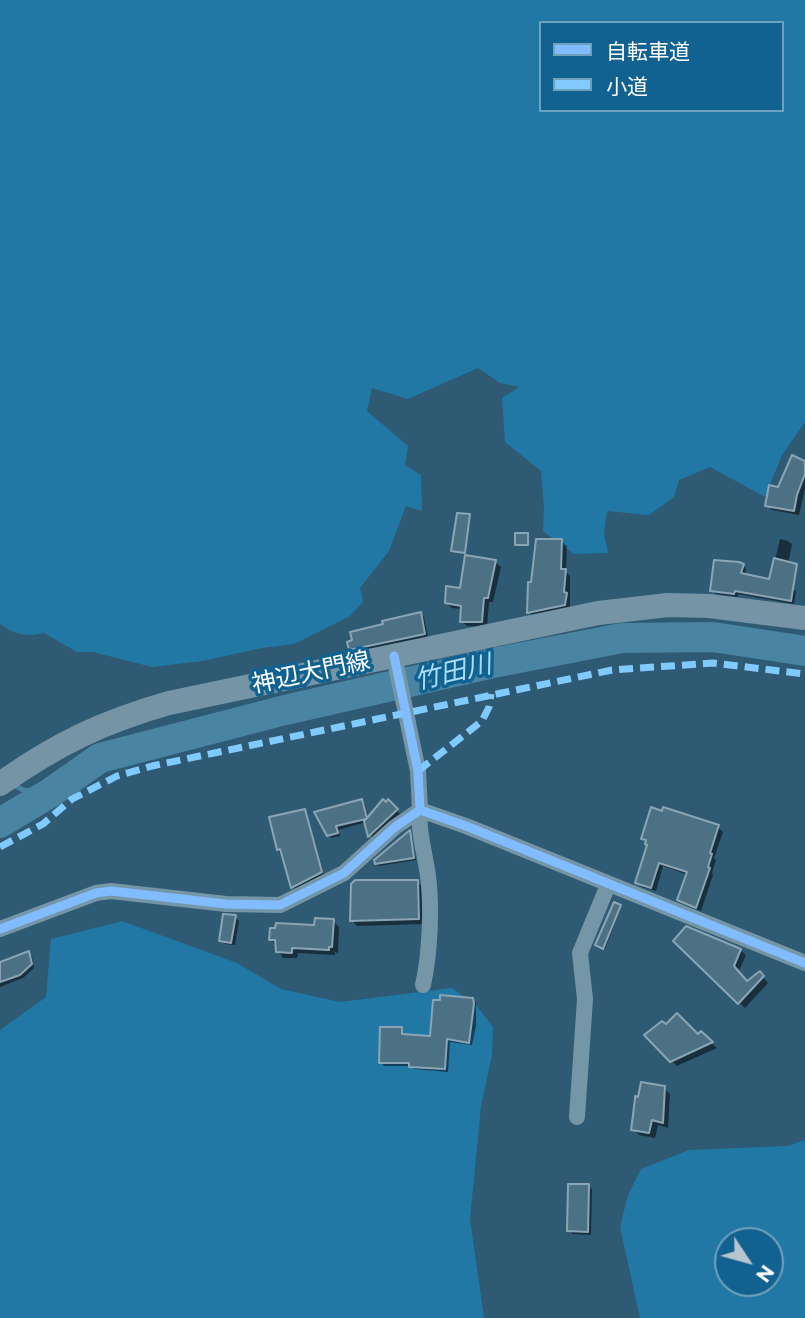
<!DOCTYPE html>
<meta charset="utf-8">
<style>
body{margin:0}
#map{position:relative;width:805px;height:1318px;overflow:hidden;background:#2e5a73;font-family:Montserrat,"Noto Sans JP",sans-serif}
canvas{display:block}
.legend{position:absolute;left:539px;top:21px;width:245px;height:91px;box-sizing:border-box;background:#116290;border:2px solid #70a1bc;margin:0;padding:9px 12px;list-style:none;font-size:21px;color:#fff}
.legend li{display:flex;align-items:center;gap:14px;height:35px}
.legend b{width:35px;border:2px solid #70a1bc}
.north{position:absolute;left:714px;top:1227px;width:70px;height:70px;box-sizing:border-box;background:#116290;border:2px solid #70a1bc;border-radius:50%;rotate:126deg;font-size:19px;font-weight:700;line-height:28px;text-align:center;color:#fff}
.north::after{content:'';display:block;margin:auto;width:24px;height:32px;background:#b6c5ce;clip-path:polygon(50% 0,100% 100%,50% 72%,0 100%)}
</style>
<div id="map">
<canvas width="805" height="1318"></canvas>
<ul class="legend">
<li><b style="height:9px;background:#80bcff"></b>自転車道</li>
<li><b style="height:9px;background:#80caff"></b>小道</li>
</ul>
<div class="north">N</div>
</div>
<script>
const g = document.querySelector('canvas').getContext('2d');
g.lineJoin = 'round';
function fillPath(path, color) {
  g.fillStyle = color;
  g.fill(path, 'evenodd');
}
function trace(path, color, width, dash) {
  g.strokeStyle = color;
  g.lineWidth = width;
  g.lineCap = dash ? 'butt' : 'round';
  g.setLineDash(dash || []);
  g.stroke(path);
}
function label(font, color, halo, rows, align = 'center') {
  g.font = font + ' Montserrat,"Noto Sans JP",sans-serif';
  g.lineWidth = 7;
  g.setLineDash([]);
  g.textBaseline = 'middle';
  g.strokeStyle = halo;
  g.fillStyle = color;
  for (const [text, x, y, turn = 0] of rows) {
    g.save();
    g.translate(x, y);
    g.rotate((+turn || 0) * Math.PI / 180);
    g.textAlign = isNaN(turn) ? turn : align;
    if (halo) g.strokeText(text, 0, 0);
    g.fillText(text, 0, 0);
    g.restore();
  }
}
fillPath(new Path2D(`
 M0,0H805V422L782,455L765,497L710,467L679,480L674,497L649,515L607,511L604,534L608,553L574,554L543,531L544,508L541,471L505,442L502,398L519,387L500,383L478,368L408,399L372,388L367,411L408,446L405,465L421,475L422,511L406,506L389,551L360,588L363,602L350,616L294,644L262,648L202,661L152,667L93,652H77L44,633C27,637 13,635 0,623ZM541,23H782V110H541Z
 M122,921L237,963L281,989L340,1002L452,988L475,1004L493,1027L492,1055L481,1106L470,1219L484,1318H0V1030L46,997L51,939Z
 M805,1140V1318H640L620,1227L628,1195L641,1169L689,1150L788,1146ZM770,1241V1283H728V1241Z`), '#2278a5');
fillPath(new Path2D(`
 M805,462V489L799,515L772,510L767,505L779,488Z
 M469,516L466,553L455,552L453,550Z
 M780,539L788,541L792,544L784,585L796,591L794,604L738,594V597L716,594L712,591L743,565L746,569L745,575L770,581Z
 M561,541L567,546L566,572L570,576V610L534,617L529,612L533,584Z
 M495,562L501,567L493,602H489L487,627L467,626L462,621V609L452,608L446,603Z
 M420,614L424,617L428,637L353,652L350,649Z
 M362,801L365,804L369,819L388,802L400,814L373,839L367,822L338,830L340,836L331,838L316,813Z
 M304,810L307,813L324,875L295,890L278,849Z
 M718,827L723,832L714,858L716,860L712,873L713,875L701,911L684,904L679,900L688,875L663,866L656,891L642,887L637,883L649,846L643,838Z
 M410,832L416,860L379,866L376,863Z
 M417,882L423,887L424,924L357,926L352,920Z
 M620,907L621,908L605,949L598,946Z
 M235,917L239,921L235,945L225,944L221,940Z
 M333,921L339,927L338,953L335,952V955L298,953L297,958H283L271,939Z
 M675,941L740,950L746,955L738,973L747,983L759,973L768,983L745,1008Z
 M28,953L32,957L34,968L23,978L0,987V965Z
 M472,1000L476,1003V1026L472,1045L450,1042L448,1072L414,1069L411,1066H384L381,1062L401,1029L405,1036L432,1038Z
 M701,1034L717,1048L677,1066L646,1036L698,1037Z
 M664,1088L670,1094L668,1128L658,1125L655,1138L639,1135L633,1129Z
 M588,1186L592,1189L591,1235L573,1234L569,1231Z`), '#0007');
trace(new Path2D(`
 M12,784L23,790L50,793`), '#4a84a3', 5);
trace(new Path2D(`
 M0,823L50,793L100,758L285,710L493,663L622,638L713,637L805,651`), '#4a84a3', 30);
const building = new Path2D(`
 M792,455L805,461V474L797,495L794,511L765,506L769,485L778,487Z
 M457,513L470,514L465,553L451,551Z
 M515,533H528V545H515Z
 M536,539H562L561,569H566L564,592L567,593L565,605L527,613L528,582H531Z
 M465,555L496,560L488,598H484L482,622H460L461,606L445,603L446,586L460,588Z
 M774,558L797,564L791,601L735,591L734,594L710,591L714,560L739,562L744,564L741,573L769,579Z
 M421,612L425,634L349,650L347,642L352,640L350,632L383,624L382,621Z
 M362,799L367,818L383,799L386,802L388,799L398,809L368,837L364,821L366,819L336,826L338,833L327,836L314,812Z
 M651,807L662,811L663,807L719,825L710,853L712,854L708,867L710,868L696,908L677,900L687,872L659,863L651,888L635,883L647,845L645,844L646,840L641,839Z
 M305,809L322,872L291,888L280,849L277,850L269,817Z
 M410,830L414,858L375,864L374,860Z
 M355,880H418L419,919L350,921L351,884Z
 M614,902L621,905L603,949L595,945Z
 M223,914L236,915L231,943L219,941Z
 M315,918L334,919L332,947H329V950L292,948V953L276,952L275,940H269L270,928H275L276,923L314,925Z
 M686,926L741,949L734,966L747,981L760,971L764,976L738,1004L673,941Z
 M29,951L32,964L20,975L0,982V962Z
 M440,995L473,998L474,1004L469,1043L447,1039L445,1069L409,1067V1063H379L380,1027H402V1034L430,1036L433,1000H440Z
 M677,1013L698,1034L701,1031L713,1042L670,1062L644,1035L662,1021L666,1024Z
 M641,1082L665,1086L663,1123L652,1120L649,1133L631,1130L635,1099V1096L638,1097Z
 M568,1184H589L588,1232L567,1231Z`);
fillPath(building, '#4d7184');
trace(building, '#8ba5b4', 2);
trace(new Path2D(`
 M394,656L418,771L420,810L466,826L805,963
 M420,810C418,833 425,853 428,876C432,907 430,954 423,985
 M0,929L96,893L111,891L226,904L280,905L344,873L395,827L420,810
 M577,1117L585,999L580,953L608,885`), '#7596a6', 16);
trace(new Path2D(`
 M0,784C57,744 102,722 169,703L598,613L668,605L709,606L805,618`), '#7594a5', 24);
trace(new Path2D(`
 M418,771L482,721L489,707L491,694
 M0,847L43,824L72,799L117,776L152,766L612,670L713,663L805,674`), '#80caff', 7, [14, 7]);
trace(new Path2D(`
 M394,656L418,771L420,810L466,826L805,963
 M0,929L96,893L111,891L226,904L280,905L344,873L395,827L420,810`), '#80bcff', 9);
label('24px', '#fff', '#116290', [
 ["神辺大門線",311,673,-12]
]);
label('italic 26px', '#a8def9', '#116290', [
 ["竹田川",453,673,-13]
]);
</script>
